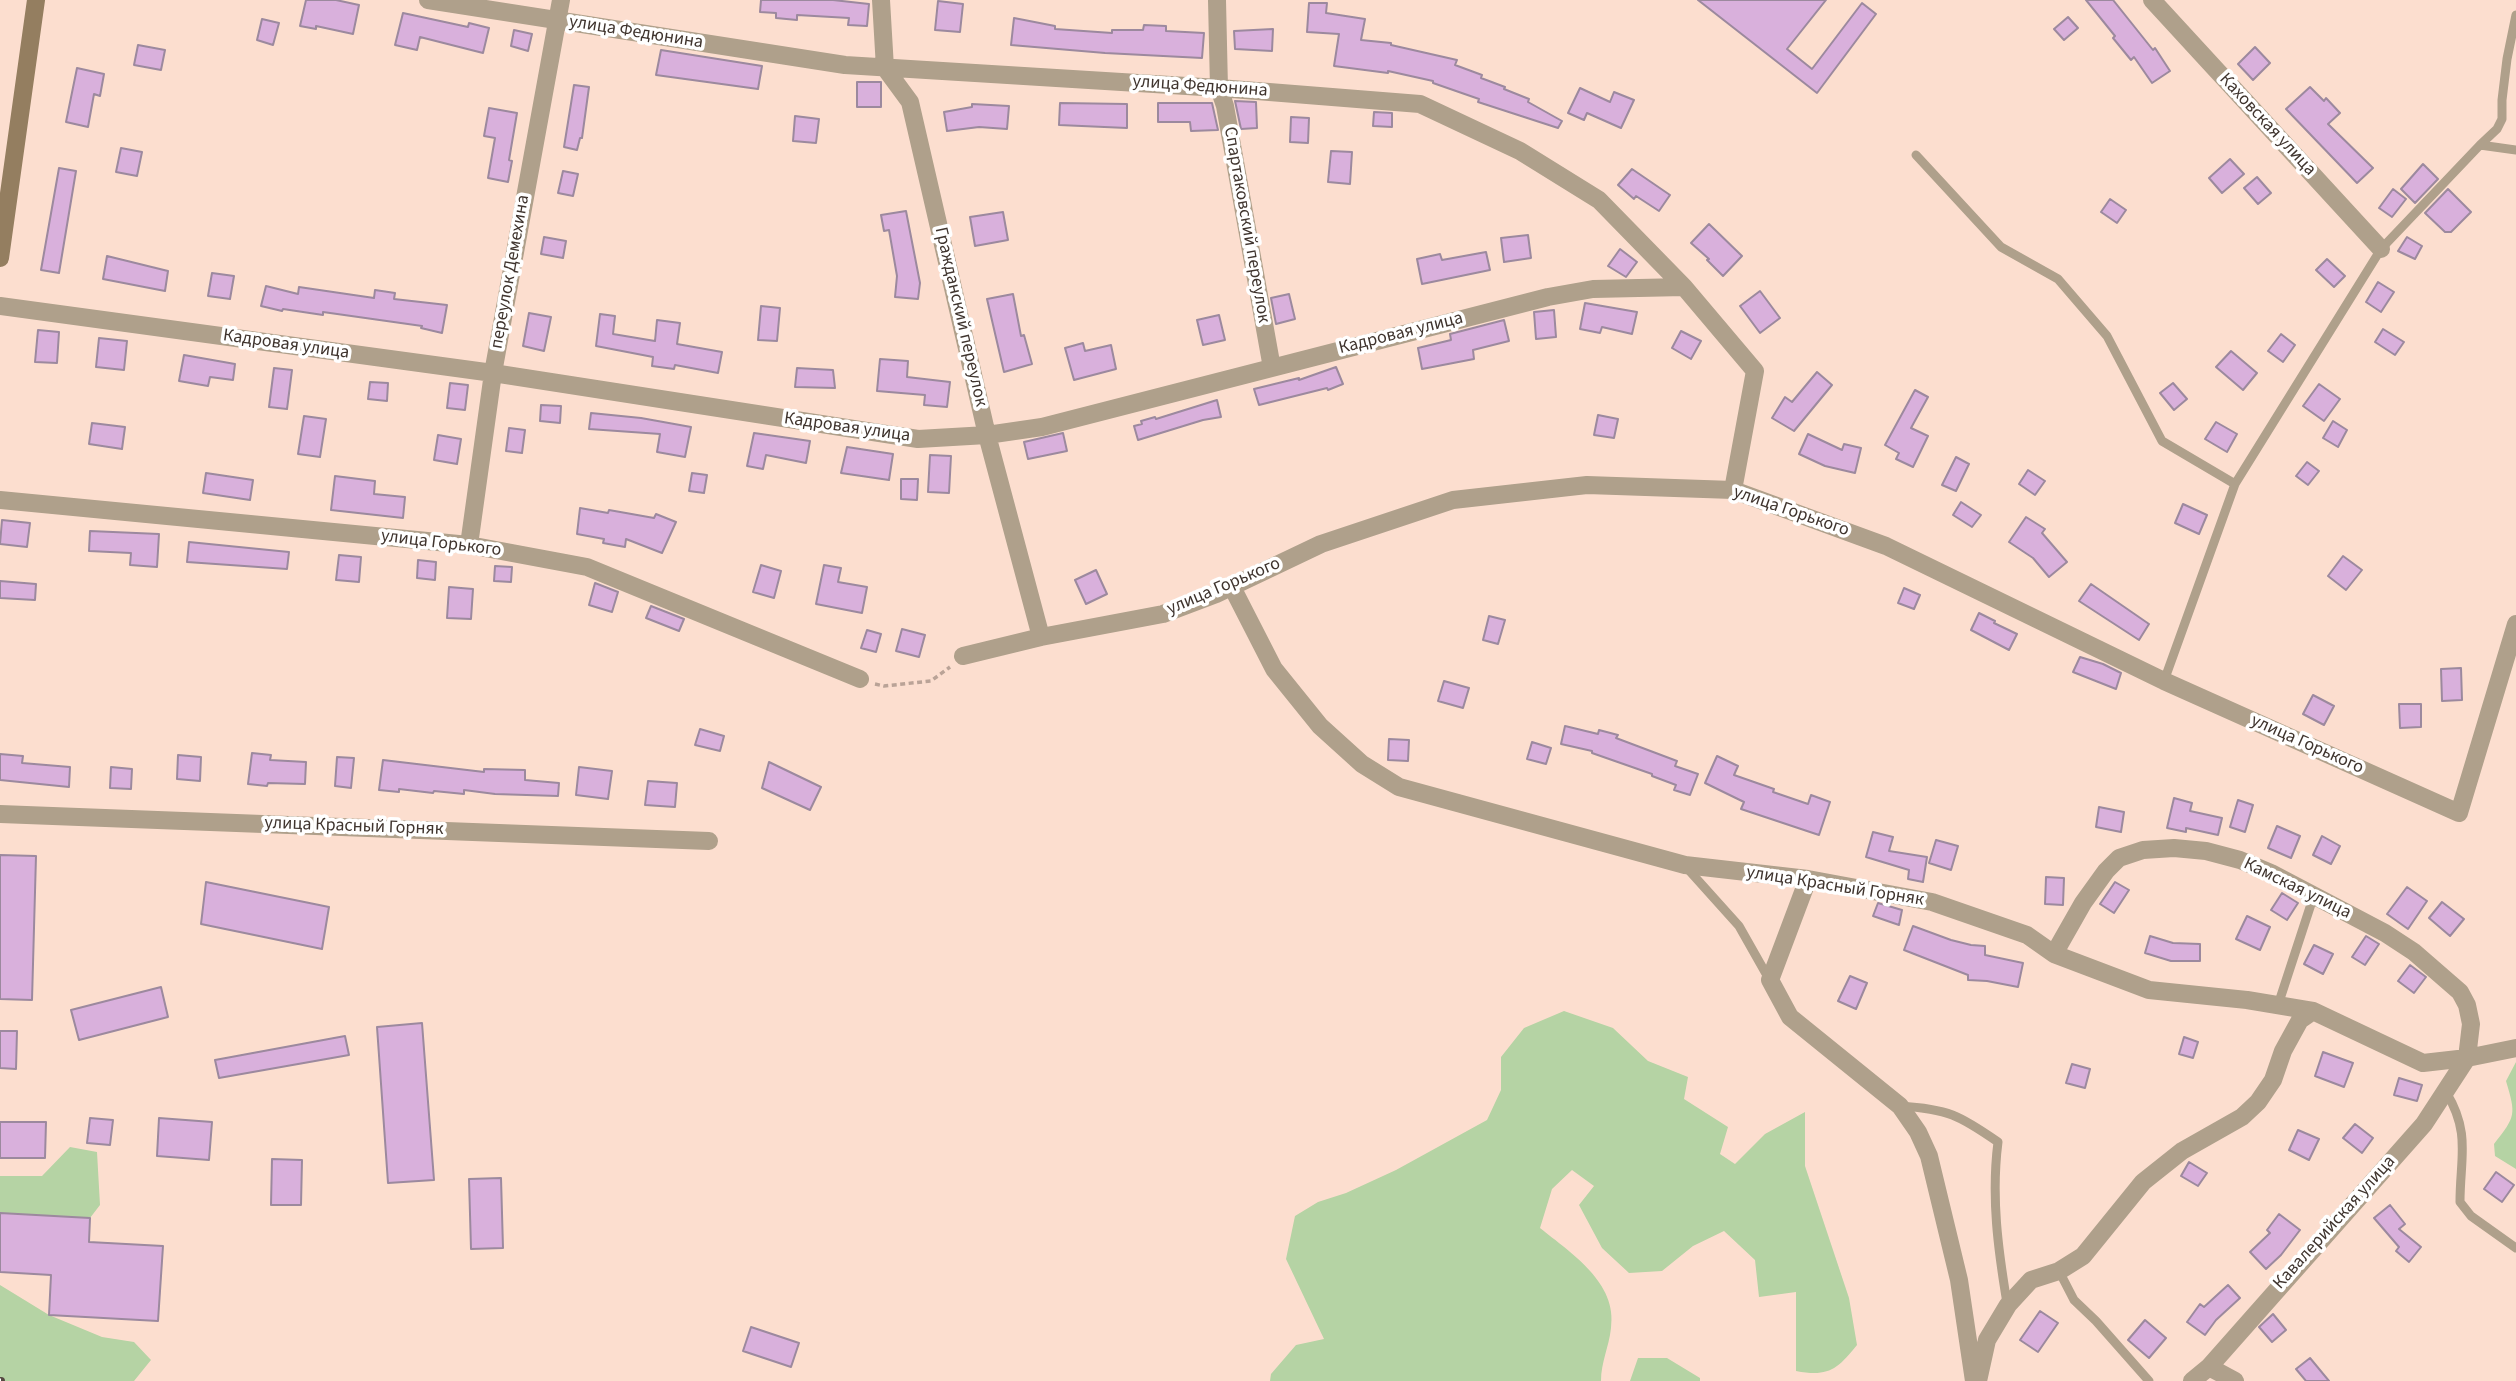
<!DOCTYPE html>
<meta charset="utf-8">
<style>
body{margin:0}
canvas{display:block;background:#fcdecf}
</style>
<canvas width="2516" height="1381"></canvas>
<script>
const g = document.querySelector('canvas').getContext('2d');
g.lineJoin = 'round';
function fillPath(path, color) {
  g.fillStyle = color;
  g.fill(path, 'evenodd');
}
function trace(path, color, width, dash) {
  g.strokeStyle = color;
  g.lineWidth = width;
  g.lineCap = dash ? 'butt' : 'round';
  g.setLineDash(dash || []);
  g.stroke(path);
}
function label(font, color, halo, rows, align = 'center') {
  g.font = font + ' "Source Sans 3",sans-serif';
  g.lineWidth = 7;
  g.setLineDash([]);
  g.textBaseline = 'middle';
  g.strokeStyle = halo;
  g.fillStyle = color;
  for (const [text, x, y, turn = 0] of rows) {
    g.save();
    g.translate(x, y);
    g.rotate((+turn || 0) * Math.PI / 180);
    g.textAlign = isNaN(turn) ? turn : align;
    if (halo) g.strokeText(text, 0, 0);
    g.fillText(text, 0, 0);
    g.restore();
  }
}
fillPath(new Path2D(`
 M1564,1011L1613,1028L1648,1061L1688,1077L1684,1099L1728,1127L1720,1154L1735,1164L1765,1134L1805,1112V1166L1849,1298L1857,1345C1837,1370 1828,1377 1796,1371V1292L1759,1297L1755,1260L1724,1231L1693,1246L1662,1271L1629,1273L1602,1248L1579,1205L1594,1186L1572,1170L1552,1189L1540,1228C1571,1253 1618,1283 1611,1328C1609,1347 1601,1362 1601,1381H1270L1271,1374L1296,1345L1324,1339L1286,1259L1295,1216L1318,1202L1346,1193L1396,1170L1487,1120L1501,1090V1057L1524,1028Z
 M2516,1062V1169L2495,1156L2494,1144C2516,1116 2516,1115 2506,1081Z
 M70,1147L97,1152L100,1205L90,1218L0,1213V1176H42Z
 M0,1285L49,1315L102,1337L134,1342L151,1360L134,1381H0Z
 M1638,1358H1667L1700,1378V1381H1630Z`), '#b5d3a4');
const building = new Path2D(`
 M306,0H336L359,5L353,34L316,26V29L300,26Z
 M761,0H833L869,4L867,26L848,25L849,18L797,15V20L776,18V13L760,12Z
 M1698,0H1826L1787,49L1812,69L1862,3L1876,14L1817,93Z
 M2086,0H2113L2153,50L2155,48L2170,71L2152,83L2134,57L2131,60L2113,38L2115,36Z
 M938,1L963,4L960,32L935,30Z
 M1309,3H1327L1326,13L1365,19L1361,40L1391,43V45L1457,60L1455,65L1482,75L1481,78L1505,87L1504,89L1529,99L1528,102L1562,121L1558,128L1478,102L1479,99L1433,83V81L1388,71V73L1334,66L1339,34L1307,32Z
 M403,13L468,27L469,23L489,28L483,53L420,37L417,50L395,45Z
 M2068,17L2078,28L2064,40L2054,29Z
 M1014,18L1055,26V29L1112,33V30H1143L1144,25L1166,26V31L1204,33L1202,58L1105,53L1011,45Z
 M262,19L279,23L273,45L257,40Z
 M1273,29L1272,51L1235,49L1234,31Z
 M514,30L532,34L528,51L511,46Z
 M138,45L165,50L161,70L134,65Z
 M2255,47L2270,63L2253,80L2238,64Z
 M661,50L762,66L758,89L656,75Z
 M77,68L104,74L100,96L94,94L88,127L66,122Z
 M857,82H881V107H857Z
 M574,85L589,87L582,138H580L577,150L564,147Z
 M2310,87L2324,101L2326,98L2340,113L2328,124L2373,168L2357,183L2286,109Z
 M1580,88L1610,102L1614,92L1634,100L1621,128L1587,113L1584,120L1568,113Z
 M1235,101L1256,102L1257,128L1241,129Z
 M1060,103L1127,104V128L1059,125Z
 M1158,103H1212L1218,130L1191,131L1190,122H1158Z
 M972,104L1009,106L1007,129L979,127L947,131L944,112L972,107Z
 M489,108L517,113L509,160L512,161L508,182L488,178L495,138L484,136Z
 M1374,112L1392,113V127L1373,126Z
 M795,116L819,119L816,143L793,141Z
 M1291,117L1309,118L1308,143L1290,142Z
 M121,148L142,152L137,176L116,172Z
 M1331,151L1352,152L1350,184L1328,182Z
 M2230,159L2244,174L2222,193L2209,178Z
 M2423,164L2438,179L2415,203L2401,189Z
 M59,168L76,171L59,273L41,270Z
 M1632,169L1670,195L1659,211L1636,196L1634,199L1618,185Z
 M563,171L578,174L573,196L558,193Z
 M2257,177L2271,193L2258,204L2244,188Z
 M2393,189L2406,199L2392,217L2379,208Z
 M2448,189L2471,212L2451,232H2445L2425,213Z
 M2110,199L2126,210L2117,223L2101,212Z
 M906,211L920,283L918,299L895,297L897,276L889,230L884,231L881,215Z
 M1003,212L1008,240L975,246L970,217Z
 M1709,224L1742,256L1723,276L1707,260L1709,259L1691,243Z
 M1528,235L1531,258L1504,262L1501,238Z
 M544,237L566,241L563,258L541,254Z
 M2407,237L2422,246L2415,259L2398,251Z
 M1620,249L1637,262L1626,277L1608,266Z
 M1486,252L1490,270L1422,284L1417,259L1440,254L1442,260Z
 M107,256L168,271L165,291L103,279Z
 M2327,259L2345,276L2334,287L2316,270Z
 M212,273L234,276L230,299L208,296Z
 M2378,282L2394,292L2381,312L2366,302Z
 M266,286L298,294L299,287L374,298L375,290L395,293L394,299L447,305L442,333L421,328L422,326L323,312V315L283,309L282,311L261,306Z
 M1760,291L1780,318L1760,333L1740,306Z
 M1013,294L1021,336L1024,335L1032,364L1004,372L987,299Z
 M1289,294L1295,319L1276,324L1271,298Z
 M1585,303L1637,312L1632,334L1602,327L1600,333L1580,329Z
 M761,306L780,308L777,341L758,340Z
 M1554,310L1556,337L1536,339L1534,312Z
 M529,313L551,317L544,351L523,346Z
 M600,314L615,316L613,334L655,341L657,320L680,323L677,344L722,352L718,373L675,365L674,369L652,366L653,357L596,346Z
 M1219,315L1225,340L1203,345L1197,320Z
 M1504,320L1509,341L1473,350L1474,359L1422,369L1418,348L1451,340L1450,334Z
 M2383,329L2404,342L2395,355L2375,342Z
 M38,330L59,332L57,363L35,362Z
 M1681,331L1701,341L1691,359L1672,348Z
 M2281,334L2295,345L2283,362L2268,351Z
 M99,338L127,341L124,370L96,367Z
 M1083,343L1085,351L1111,345L1116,369L1074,380L1065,348Z
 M2231,351L2257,373L2243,390L2216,367Z
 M184,355L235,364L233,380L210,377L208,386L179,381Z
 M880,359L908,361L907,377L950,382L947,407L924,405L925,395L877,391Z
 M1336,367L1343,384L1328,390L1327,388L1259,405L1254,389L1299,378V380Z
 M274,368L292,370L287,409L269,407Z
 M797,368L833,370L835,388L795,387Z
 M1817,372L1832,385L1794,431L1772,418L1785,397L1792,402Z
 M370,382L388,383L387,401L368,399Z
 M450,383L468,385L465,410L447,408Z
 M2173,383L2187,399L2174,410L2160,393Z
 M2319,384L2340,399L2324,421L2303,406Z
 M1915,390L1928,397L1911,428L1928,436L1913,467L1896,459L1899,453L1885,445Z
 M1217,400L1221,417L1203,420L1138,440L1134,426L1142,424L1141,421L1155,417L1156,419Z
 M541,405L561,406L560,423L540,421Z
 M591,413L641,418L691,427L685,457L657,452L660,434L589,429Z
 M1598,415L1618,419L1614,438L1594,435Z
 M304,416L326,419L320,457L298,454Z
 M2333,421L2347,430L2338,447L2323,438Z
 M2216,422L2237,434L2227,452L2205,439Z
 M92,423L125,427L122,449L89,444Z
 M509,428L525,430L522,453L506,451Z
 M754,433L810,441L806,463L766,455L763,469L747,466Z
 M1063,433L1067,451L1028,459L1024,442Z
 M1808,434L1842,450L1844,444L1861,448L1855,473L1825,466L1799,454Z
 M438,435L461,439L457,464L434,460Z
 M847,447L893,454L889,480L841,473Z
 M930,455L951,456L949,493L928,492Z
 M1956,457L1969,464L1956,491L1942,485Z
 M2307,462L2319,471L2308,485L2296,476Z
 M2028,470L2045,481L2035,495L2019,484Z
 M206,473L253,480L250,500L203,493Z
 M692,473L707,475L704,493L689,491Z
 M335,476L375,481L374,494L405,497L403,518L331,510Z
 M901,479H918L917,500L901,499Z
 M1961,502L1981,515L1972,527L1953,515Z
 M2183,504L2207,515L2199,534L2175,523Z
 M580,508L608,513L609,510L654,518L656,514L676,522L662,553L626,539L625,547L603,543L604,539L577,534Z
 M2026,517L2045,529L2042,533L2067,562L2049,577L2033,558L2009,542Z
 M2,520L30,523L27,547L0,544Z
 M90,531L159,534L157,567L130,565L131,553L89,551Z
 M189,542L289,552L287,569L187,562Z
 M339,555L361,557L359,582L336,580Z
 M2343,556L2362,570L2346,590L2328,576Z
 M418,560L436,562L435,580L417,578Z
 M761,565L781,571L774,598L753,592Z
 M824,565L841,568L838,582L867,587L862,613L816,604Z
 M495,566L512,567L511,582L494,581Z
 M1096,570L1107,594L1086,604L1075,580Z
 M0,581L36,584L35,600L0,598Z
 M595,583L618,592L612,612L589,605Z
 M2091,584L2149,624L2139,640L2079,601Z
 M449,587L473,589L471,619L447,618Z
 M1904,588L1920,595L1914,609L1898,603Z
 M651,606L684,619L679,631L646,618Z
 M1979,613L1995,621L1994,623L2017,634L2009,650L1971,630Z
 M1489,616L1505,620L1498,644L1483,640Z
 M902,629L925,635L919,657L896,651Z
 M867,630L881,634L876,652L861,648Z
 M2080,657L2103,664L2121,673L2116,689L2073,672Z
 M2461,668L2462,700L2442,701L2441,669Z
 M1444,681L1469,688L1463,708L1438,701Z
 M2313,695L2334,706L2324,725L2303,714Z
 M2399,704H2421V727L2400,728Z
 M1565,726L1598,734L1599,730L1618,735L1616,738L1677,761L1675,766L1698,774L1690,795L1674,790L1676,785L1652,776V774L1592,753V751L1561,744Z
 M700,729L724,736L720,751L695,745Z
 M1389,739L1409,740L1408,761L1388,760Z
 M1532,742L1551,748L1546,764L1527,759Z
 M252,753L271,755L270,760L306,762L305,784L268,783L267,786L248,784Z
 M0,754L23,756L22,763L70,767L69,787L0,780Z
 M178,755L201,757L200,781L177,779Z
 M1717,756L1738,766L1734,775L1774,789L1773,792L1808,804L1811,795L1830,802L1819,835L1741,809L1744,802L1705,783Z
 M337,757L354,758L351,788L335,786Z
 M383,760L484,772V769L525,770V780L559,783L558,796L495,794L464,790V794L434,791L433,793L399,789V792L379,790Z
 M769,762L821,787L810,810L762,788Z
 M111,767L132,769L131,789L110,788Z
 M579,767L612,771L608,799L576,795Z
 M648,781L677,783L675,807L645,805Z
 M2174,798L2192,803L2190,811L2222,818L2218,835L2186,828V832L2167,828Z
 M2238,800L2253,805L2245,832L2230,827Z
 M2099,807L2124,812L2121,832L2096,827Z
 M2277,826L2300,836L2291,858L2268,848Z
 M1873,832L1893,837L1889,851L1927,857L1923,882L1908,879L1909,870L1866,857Z
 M2322,836L2340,846L2331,864L2313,855Z
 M1936,840L1958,846L1951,870L1929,863Z
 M0,855L36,856L32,1000L0,999Z
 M2046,877L2064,878L2063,905L2045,904Z
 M206,882L329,907L322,949L201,924Z
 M2115,882L2129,890L2114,913L2100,904Z
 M2407,887L2427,901L2408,929L2387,914Z
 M2282,893L2298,903L2287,920L2271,910Z
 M2442,902L2464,919L2450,936L2429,918Z
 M1878,903L1902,910L1899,925L1873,916Z
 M2247,916L2270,927L2260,950L2236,939Z
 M1913,926L1951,940L1971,945L1985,946V955L2023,963L2018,987L1987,981L1968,980V975L1904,950Z
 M2150,936L2173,943L2200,944V961H2171L2145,953Z
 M2366,936L2379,944L2365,965L2352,957Z
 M2314,945L2333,954L2323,974L2304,964Z
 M2410,965L2426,977L2414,993L2398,981Z
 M1850,976L1867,983L1856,1009L1838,1001Z
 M161,987L168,1017L79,1040L71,1010Z
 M422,1023L434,1180L388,1183L377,1027Z
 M0,1031H17L16,1069L0,1068Z
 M345,1036L349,1055L219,1078L215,1060Z
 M2184,1037L2198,1042L2193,1058L2179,1054Z
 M2323,1052L2353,1063L2344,1087L2315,1076Z
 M2072,1064L2090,1069L2085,1088L2066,1083Z
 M2399,1078L2422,1085L2417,1101L2394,1095Z
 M90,1118L113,1120L110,1145L87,1143Z
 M159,1118L212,1122L209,1160L157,1156Z
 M0,1122H46L45,1158H0Z
 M2355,1124L2373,1138L2362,1153L2343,1138Z
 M2298,1130L2319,1139L2309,1160L2289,1150Z
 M272,1159L302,1160L301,1205H271Z
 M2189,1162L2207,1173L2198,1186L2181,1176Z
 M2496,1172L2514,1185L2502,1202L2484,1189Z
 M501,1178L503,1248L471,1249L469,1179Z
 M2390,1205L2405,1224L2399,1229L2421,1247L2409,1262L2396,1251L2399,1247L2374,1218Z
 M0,1213L90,1218L89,1242L163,1246L158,1321L49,1315L51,1275L0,1272Z
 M2279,1214L2300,1230L2281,1255L2266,1269L2250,1252L2270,1233L2267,1230Z
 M2228,1285L2240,1298L2216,1320L2205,1335L2187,1322L2200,1304L2204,1307Z
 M2040,1311L2058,1323L2038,1352L2020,1340Z
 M2273,1314L2286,1330L2272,1342L2259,1327Z
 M2145,1320L2166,1338L2149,1358L2128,1340Z
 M751,1327L799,1343L791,1367L743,1351Z
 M2310,1358L2329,1381H2306L2296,1369Z`);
fillPath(building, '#d9b0dc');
trace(building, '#9c899e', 2);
trace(new Path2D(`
 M875,684L884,686L931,681L950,667`), '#baa397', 3.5, [5, 3.5]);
trace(new Path2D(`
 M2480,145L2497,129L2502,119V100L2507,59L2516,15
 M1916,155L2001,247L2058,279L2107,336L2162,441L2235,484
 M2164,681L2235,484L2381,249L2480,145L2516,150
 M1686,867L1739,926L1769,979
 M2278,1005L2314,895
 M2446,1092C2471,1133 2460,1158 2460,1202L2471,1216L2516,1248
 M1900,1106C1948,1109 1959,1115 1998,1142C1991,1197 1998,1249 2007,1303
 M2059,1271L2074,1300L2096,1321L2149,1381`), '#afa08b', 9);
trace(new Path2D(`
 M428,0L845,65L1219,88L1420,104L1520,151L1599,200L1684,287L1755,371L1733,490
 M881,0L885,68L910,102L987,435L1041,637
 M1217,0L1219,88L1225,106L1272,368
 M2152,0L2381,249
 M0,306L493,373L918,439L987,435L1042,427L1548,297L1593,289L1684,287
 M0,500L469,545L587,567L860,679
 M469,545L493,373L561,0
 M1232,587L1274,669L1320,726L1362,764L1399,787L1685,865L1808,879L1932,902L2027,935L2054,954L2149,990L2247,1000L2313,1011L2423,1063L2467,1058L2516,1048
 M963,656L1041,637L1163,614L1216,594L1321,544L1453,500L1587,485L1733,490L1886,546L2164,681L2459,813L2516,624
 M0,814L709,841
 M1808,879L1770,980L1790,1017L1900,1106L1918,1132L1929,1156L1959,1280L1974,1381
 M2054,954L2083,903L2106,871L2119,858L2143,850L2174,848L2206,851L2240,860L2271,873L2385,933L2414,952L2460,992L2467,1005L2471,1024L2467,1058L2424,1124L2209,1367L2192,1381
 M2209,1367L2235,1381
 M1978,1381L1987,1340L2008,1305L2031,1280L2059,1271L2083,1256L2143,1182L2182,1151L2242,1117L2258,1102L2273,1080L2283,1051L2300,1020L2313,1011`), '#afa08b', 18);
trace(new Path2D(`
 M0,258L36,0`), '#947e60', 18);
const rail = new Path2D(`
 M0,1381H1`);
trace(rail, '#554841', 8);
trace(rail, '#fff', 5, [16]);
label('18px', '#3f342e', '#fff', [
 ["улица Федюнина",636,33,9],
 ["улица Федюнина",1200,87,4],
 ["Каховская улица",2267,125,47],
 ["Спартаковский переулок",1246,225,80],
 ["переулок Демехина",511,272,-80],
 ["Гражданский переулок",960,317,77],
 ["Кадровая улица",1401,334,-14],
 ["Кадровая улица",286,345,8],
 ["Кадровая улица",847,428,8],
 ["улица Горького",1791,512,19],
 ["улица Горького",441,544,7],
 ["улица Горького",1224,587,-23],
 ["улица Горького",2307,745,24],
 ["улица Красный Горняк",354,827,2],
 ["улица Красный Горняк",1835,887,9],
 ["Камская улица",2297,889,26],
 ["Кавалерийская улица",2335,1223,-48]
]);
</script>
